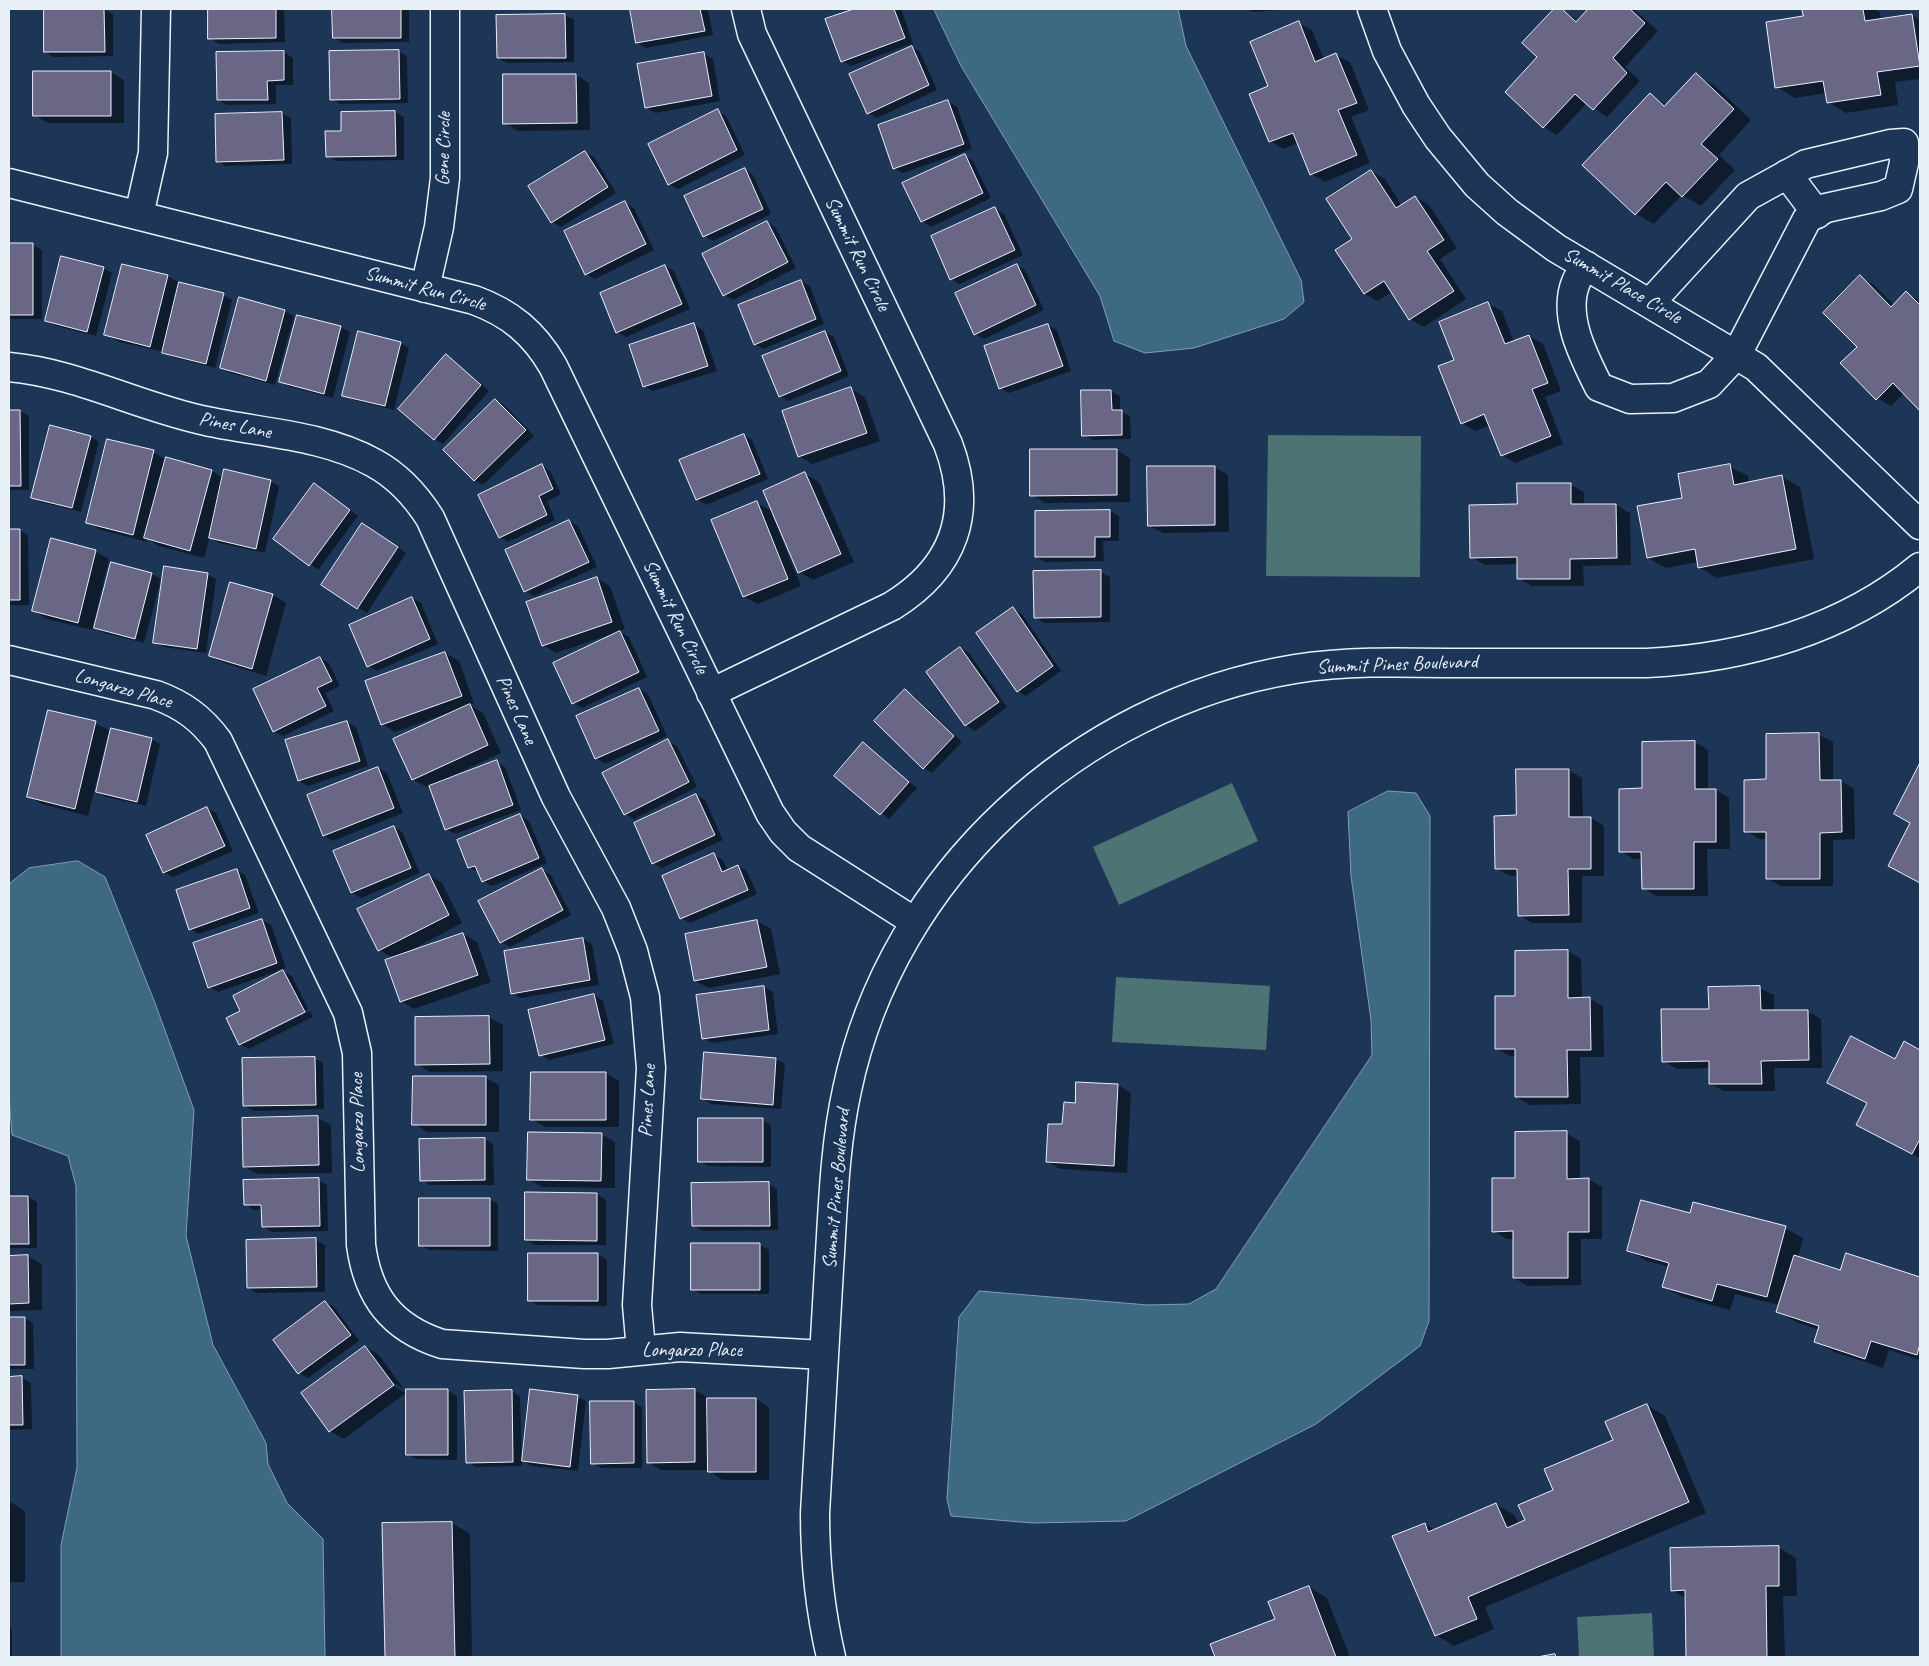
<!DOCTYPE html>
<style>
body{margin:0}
#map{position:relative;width:1929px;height:1666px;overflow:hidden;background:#1d3557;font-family:Caveat,sans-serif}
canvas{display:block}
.frame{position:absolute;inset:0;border:10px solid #e8f1f8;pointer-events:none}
</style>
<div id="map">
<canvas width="1929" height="1666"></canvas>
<div class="frame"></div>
</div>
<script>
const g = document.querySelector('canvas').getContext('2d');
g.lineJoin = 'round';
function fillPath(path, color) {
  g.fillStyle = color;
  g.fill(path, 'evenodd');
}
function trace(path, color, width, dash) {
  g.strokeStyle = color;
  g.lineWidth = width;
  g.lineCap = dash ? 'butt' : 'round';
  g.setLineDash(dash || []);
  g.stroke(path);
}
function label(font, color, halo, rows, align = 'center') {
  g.font = font + ' Caveat,sans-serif';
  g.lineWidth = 4.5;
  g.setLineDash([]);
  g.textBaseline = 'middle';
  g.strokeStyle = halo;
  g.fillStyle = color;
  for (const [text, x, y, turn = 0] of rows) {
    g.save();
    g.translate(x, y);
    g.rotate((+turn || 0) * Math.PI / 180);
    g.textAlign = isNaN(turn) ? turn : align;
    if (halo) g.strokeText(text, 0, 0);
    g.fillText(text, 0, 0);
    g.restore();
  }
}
fillPath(new Path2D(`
 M1268,435L1421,436L1420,577L1266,576Z
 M1232,783L1258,841L1119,905L1093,847Z
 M1116,977L1270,986L1266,1050L1112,1042Z
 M1652,1613L1654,1657H1579L1577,1617Z`), '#4e7375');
const water = new Path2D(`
 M934,9H1178L1186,46L1301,280L1304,302L1284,319L1194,348L1145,353L1114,341L1100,296L961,66Z
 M1388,791L1416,793L1430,816L1429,1321L1420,1346L1316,1424L1126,1521L1032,1523L951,1516L947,1499L959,1317L979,1291L1148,1305L1189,1304L1216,1289L1372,1055L1371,1020L1351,876L1348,812Z
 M78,861L105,877L155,1003L194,1110L186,1236L213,1345L266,1443L268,1464L287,1503L323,1539L325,1657H61V1545L77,1468L76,1186L68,1156L12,1135L9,1096V884L29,868Z`);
fillPath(water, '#3e6983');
trace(water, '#829fb2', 1);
fillPath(new Path2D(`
 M45,9H104L113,14V56L54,57L45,52Z
 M209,9H284L285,42L219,44L210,38Z
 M334,9H409V42L343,43L334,38Z
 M631,9H708L713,35L646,48L638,43Z
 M857,9H901L913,43L851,66L842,61L827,20Z
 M1247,9H1289L1253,12Z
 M1556,9H1562L1578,21L1590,9H1634L1658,31L1625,67L1640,81L1607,117L1587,103L1557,135L1544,127L1539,57L1524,43Z
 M1875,9L1880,12L1881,20L1912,15L1920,20V79L1895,82L1898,105L1846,113L1828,102L1827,93L1795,98L1777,87L1805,18L1803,10Z
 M565,15L574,20V62L507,63L498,58Z
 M1298,23L1312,30L1324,60L1336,55L1350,62L1369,110L1351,117L1370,163L1325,182L1311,174L1298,143L1283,149L1270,141V87Z
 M912,47L920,52L937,90L877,118L868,113Z
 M398,51L407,56L408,103L340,104L331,99Z
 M284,52L293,58V85H276V104L227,105L218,100Z
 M704,54L713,59L720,101L655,113L646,107Z
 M111,72L124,80V123H48L34,115Z
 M576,75L589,83L590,130L518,131L504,123Z
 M1696,75L1714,85L1751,120L1719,155L1735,170L1701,206L1682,195L1654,224L1636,214L1650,95L1668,105Z
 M948,101L957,107L972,149L903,173L894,168Z
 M718,111L726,116L745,155L678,189L669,184Z
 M395,112L404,117V160L336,161L327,156L342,132Z
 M282,113L291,118L292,164L226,166L217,161L216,115Z
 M585,152L594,157L616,193L561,227L552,222Z
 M964,156L973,161L991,198L931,227L922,221Z
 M745,169L753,175L771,214L713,241L704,236Z
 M1371,171L1385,179L1402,206L1415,197L1429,205L1457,248L1440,259L1466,299L1424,327L1410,319L1392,292L1378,301L1365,294L1353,240Z
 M625,203L634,208L654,250L595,279L586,274Z
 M995,209L1004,214L1023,255L960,284L951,279Z
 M767,222L776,228L796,268L733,300L724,295Z
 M9,245H33L42,250V319H9Z
 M123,265L168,276L181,284L223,295L232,300L215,368L172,357L164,352L119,342L105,334Z
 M1017,265L1025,270L1044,310L984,339L975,334Z
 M665,266L674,271L690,309L626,337L617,332Z
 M103,268L112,273L96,336L56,326L47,321Z
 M1860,277L1874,285L1894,305L1907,293L1920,301V409L1904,393L1891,406L1877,398L1859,347Z
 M801,281L810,286L824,324L763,349L755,344Z
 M240,299L285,311L294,316L275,385L230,373L221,368Z
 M1488,304L1502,311L1514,342L1529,336L1543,344L1561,391L1545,397L1563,444L1515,463L1502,455L1490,425L1475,431L1462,423ZM1490,411L1491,413L1469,422V419Z
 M297,316L341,327L350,332L333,398L290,387L281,382Z
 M694,325L703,330L717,371L653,391L644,386Z
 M1048,325L1057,330L1071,371L1009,393L1000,388Z
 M825,332L834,337L849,376L788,401L780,396Z
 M400,343L409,348L394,410L353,400L344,395Z
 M447,355L489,391L443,444L434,439Z
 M851,389L865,397L880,441L812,464L799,456Z
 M1083,391H1111L1120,396V411L1130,416L1131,439L1093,440L1084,435Z
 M495,400L504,405L534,436L483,485L474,480Z
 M9,411H20L29,416V490H9Z
 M744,435L752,440L768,479L706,505L697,499Z
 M91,437L99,442L81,512L41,502L32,497Z
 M1116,450L1130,458V502L1045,503L1032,495Z
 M153,452L167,460L212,471L223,478L270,481L279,486L265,553L219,543L210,537L204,558L159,546L147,539V542L101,530L88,523Z
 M542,466L550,471L561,494L547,501L555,520L508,542L500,537Z
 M1729,466L1748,476L1749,483L1782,477L1800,487L1814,559L1717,578L1699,567L1698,562L1666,568L1648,558L1684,499Z
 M1214,467L1228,475L1229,532L1163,533L1149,526Z
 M805,474L819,482L854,562L813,580L799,572L774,514L772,515L801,586L758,604L744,597L757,503L773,512Z
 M1570,484L1584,492V505H1616L1630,513L1631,565L1583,566L1584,586H1532L1518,578V564L1485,565L1471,557L1518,505Z
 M323,490L358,516L318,570L310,564Z
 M1110,511L1119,516V541H1103L1104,561L1045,562L1036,557Z
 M569,521L578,526L597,567L534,596L525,591Z
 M9,530H19L28,535L29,605H9Z
 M371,530L406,553L367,613L323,585Z
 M95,551L109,559L92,630L47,619L34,611Z
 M112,563L152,574L161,579L144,643L104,633L95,627Z
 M1101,572L1110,577V622L1044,623L1035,617Z
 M207,574L216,579L206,653L164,647L155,642Z
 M597,578L610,586L625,629L619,632L629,637L647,677L582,708L573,703L615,633L556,653L543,645Z
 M231,583L273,595L286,603L266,676L224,663L210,656Z
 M412,598L421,603L438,644L377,671L368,666Z
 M1013,609L1022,614L1061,671L1026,696L1018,691Z
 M960,648L969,653L1007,707L975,731L966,725L928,672Z
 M445,653L459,661L474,703L470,705L483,713L501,753L445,779L446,780L497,762L505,767L521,810L455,834L446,829L430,786L427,787L413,780L448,713L395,732L382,724Z
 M320,658L329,663L340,686L325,693L334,711L283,736L274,731Z
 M639,689L648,694L667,736L605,764L596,758L578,716Z
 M905,691L914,696L962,742L932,773L924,768Z
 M347,722L356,727L368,766L308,786L299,781Z
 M95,723L109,730L88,816L42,804L29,797Z
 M112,730L152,739L160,744L146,806L106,797L97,792Z
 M1767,735H1819L1833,742V781H1841L1854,789L1855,839L1833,840V886H1781L1768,879V839H1759L1746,831L1768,781Z
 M668,741L677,746L697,787L634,819L625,814Z
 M1695,742L1708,750V790H1716L1729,798L1730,849H1707L1708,896H1656L1643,888V859H1634L1620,851L1643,790Z
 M863,744L917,788L889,819L836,776Z
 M1920,766V882L1908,875L1912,823L1895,813Z
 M378,768L387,773L403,813L333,841L324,836Z
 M1569,770L1582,778L1583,818H1591L1604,826V876H1582V923H1532L1519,915V876H1510L1496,868L1517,816Z
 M9,779L10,780V826H9Z
 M696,795L705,800L723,840L662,868L653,863Z
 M207,808L216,813L233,851L173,877L164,872Z
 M520,815L529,821L547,863L492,886L483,881L479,872L469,868Z
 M394,827L402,832L420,873L361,898L352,893Z
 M714,855L723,860L728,871L738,866L747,871L757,894L690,923L681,918Z
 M236,870L245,875L259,913L199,934L190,929Z
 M542,870L551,875L571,915L510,947L501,942Z
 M429,875L442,883L462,923L398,957L463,934L477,942L491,982L414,1009L401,1001L393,958L379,950Z
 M262,920L271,925L286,968L218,992L209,987Z
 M757,921L771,929L780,974L709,988L695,981L686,935Z
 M583,939L592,944L599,985L521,998L512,993Z
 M1568,951L1581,959L1582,999H1590L1603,1006L1604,1057H1580L1581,1104L1530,1105L1516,1097V1056H1510L1497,1049L1517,997Z
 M283,971L292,976L308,1009L244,1042V1044L310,1011L313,1017L249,1049L240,1044L228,1019L242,1012Z
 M764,987L773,992L778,1034L712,1043L703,1038Z
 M1760,988L1774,995V1012L1807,1011L1821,1019L1822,1068H1774L1775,1091H1724L1710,1084V1068L1677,1069L1663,1061L1710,1010L1709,989Z
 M594,995L603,1001L614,1044L549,1060L541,1055Z
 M489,1017L503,1025V1071L430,1072L417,1064L416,1018Z
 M1904,1043L1920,1051V1158L1871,1132L1895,1060Z
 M314,1058L323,1063L324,1109L254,1111L245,1106Z
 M776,1059L785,1064L781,1109L711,1104L702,1098Z
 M606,1073L619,1081V1127H545L531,1119Z
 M486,1078L499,1085V1132H427L414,1124Z
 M1118,1085L1131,1093L1127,1173L1060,1169L1047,1161L1076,1104Z
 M317,1118L331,1125L332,1173L258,1174L244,1167Z
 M763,1120L771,1125V1167L708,1166L699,1161Z
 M1566,1133L1580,1141V1180L1588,1179L1602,1187V1239H1581V1285L1528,1286L1514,1278V1239H1507L1493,1231L1516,1179Z
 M601,1134L615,1142V1188L542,1187L528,1179Z
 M485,1139L493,1144L494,1185H430L421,1180Z
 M318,1180L327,1185L328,1231L272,1232L263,1227V1209L254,1210L245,1204Z
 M769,1184L777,1189L778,1230L702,1231L693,1225Z
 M597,1194L606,1200V1245H535L526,1240Z
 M9,1197H28L37,1202V1248H9Z
 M489,1199L498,1204V1251L429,1250L420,1245Z
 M1691,1215L1785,1228L1803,1238L1798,1257L1841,1271L1847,1255L1920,1278V1360L1889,1350L1883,1368L1834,1352L1816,1342L1819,1330L1796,1322L1778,1312L1779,1305L1735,1294L1730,1310L1682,1297L1664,1287L1669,1267L1647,1261L1629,1251Z
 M316,1240L325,1245V1292L257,1293L248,1288Z
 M692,1244L760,1245L769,1250V1294H701L692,1289Z
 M530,1254H598L607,1260V1306L538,1305L529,1300Z
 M28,1256L42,1264V1310L9,1311V1257Z
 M325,1302L334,1307L359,1341L308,1378L299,1373L275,1340Z
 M9,1318H25L33,1323L34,1369H9Z
 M366,1347L379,1355L404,1389L389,1380L388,1383L406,1393L344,1439L330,1431L302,1393Z
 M9,1378H22L31,1383L32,1429L9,1430Z
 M695,1390L708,1398L756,1399L769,1407V1480H722L709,1470H661L648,1462Z
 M448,1391L457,1396V1460L416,1459L407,1454Z
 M511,1391L520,1396L522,1466L476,1467L467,1462Z
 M577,1396L586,1401L578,1471L532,1466L523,1461Z
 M633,1402L642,1407V1468H601L592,1463Z
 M1647,1405L1665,1416L1706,1513L1485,1607L1494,1629L1454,1646L1436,1635L1425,1524L1435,1530L1496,1504L1514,1515L1519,1524L1527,1521L1554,1490L1614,1441Z
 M9,1501L25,1511V1582H9Z
 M452,1523L470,1534L472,1657H386L384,1525Z
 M1778,1547L1796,1558L1797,1596H1783L1785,1657H1687L1686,1598L1672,1590Z
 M1309,1587L1327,1598L1350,1657H1216L1211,1645L1277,1619Z
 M9,1627L12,1629V1657H9Z`), '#0007');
const building = new Path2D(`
 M44,9H104L105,52H44Z
 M208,9H276V38L208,39Z
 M332,9H401V38H333Z
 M630,9H700L705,31L636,43Z
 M854,9H894L905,38L841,62L825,19Z
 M1554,9H1562L1576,22L1588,9H1630L1645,23L1613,58L1627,73L1593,110L1575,94L1543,128L1505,92L1537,57L1522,43Z
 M1802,9H1863L1865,21L1912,14L1920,66L1877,72L1881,95L1827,103L1823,81L1775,88L1766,22L1803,16Z
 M565,14L566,58H497L496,15Z
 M1299,21L1315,62L1336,53L1357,103L1338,110L1357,155L1310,175L1293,133L1269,142L1249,94L1268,86L1250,42Z
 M912,46L929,85L867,114L849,74Z
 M399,50L400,99L330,100L329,51Z
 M284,51V80L267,81L268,100H217L216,52Z
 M704,52L712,96L645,108L637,64Z
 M33,71H111V116H33Z
 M1696,73L1734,109L1701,144L1718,159L1682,197L1666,182L1635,215L1582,165L1650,93L1664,106Z
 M503,74H576L577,123L503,124Z
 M948,100L964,144L893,169L878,125Z
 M718,109L737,150L668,185L648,144Z
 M395,111L396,156L326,157L325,131H341V112Z
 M282,112L284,160L216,162L215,114Z
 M585,151L608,187L551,223L528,186Z
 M965,154L983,193L921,222L902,183Z
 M745,168L763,209L703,237L684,196Z
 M1371,170L1396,208L1415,196L1444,240L1427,251L1454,291L1409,320L1384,281L1364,294L1335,250L1352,239L1326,199Z
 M625,201L646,244L585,275L564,231Z
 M995,207L1015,250L950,280L931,236Z
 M767,221L788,262L723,296L702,254Z
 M9,243H33V315H9Z
 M61,256L104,267L87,332L45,321Z
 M122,264L168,275L150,347L104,335Z
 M1017,264L1036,305L974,335L955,293Z
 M665,265L682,304L616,333L600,293Z
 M1860,275L1891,307L1906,291L1920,305V411L1893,383L1876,400L1840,363L1857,347L1823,313Z
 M801,280L816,319L754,345L738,305Z
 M179,282L224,293L206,364L162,353Z
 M239,297L285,310L266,381L220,368Z
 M1488,302L1505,344L1529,335L1548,383L1532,389L1551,436L1501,456L1484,414L1461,424L1438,366L1454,360L1439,322Z
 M297,315L341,326L324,394L279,382Z
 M694,323L708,366L643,387L629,345Z
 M1048,324L1063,366L999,389L984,346Z
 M358,331L401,342L385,406L342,396Z
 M825,331L841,371L779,397L762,356Z
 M446,354L481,385L434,440L398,409Z
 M851,387L867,433L798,457L782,411Z
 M1081,390H1111L1112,410H1122V435L1082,436Z
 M495,399L526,430L474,481L443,450Z
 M9,410H20L21,486H9Z
 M50,425L91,436L72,508L31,498Z
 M744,434L760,474L696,500L679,460Z
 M107,439L154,450L133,535L86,523Z
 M1030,449H1117V495L1030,496Z
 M166,457L212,470L190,551L144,538Z
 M542,464L553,489L539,496L547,515L499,538L478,495Z
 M1730,464L1734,485L1782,475L1796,549L1698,568L1695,549L1647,558L1637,506L1682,498L1678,474Z
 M1147,466H1215V525L1148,526Z
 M224,469L271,480L256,549L209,538Z
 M805,472L841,554L798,573L763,491Z
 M314,483L350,510L309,566L273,539Z
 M1517,483H1571V504H1616L1617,558L1570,559V579H1517V557L1470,558L1469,505L1517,504Z
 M757,501L788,579L743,597L711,520Z
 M1110,510V537H1095V557H1035V511Z
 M569,520L589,562L524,592L505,550Z
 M362,523L398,547L357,609L321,585Z
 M9,529H20V600H9Z
 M51,538L96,550L78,623L32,611Z
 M111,562L152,573L135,639L94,628Z
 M164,566L208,573L197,649L153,643Z
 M1101,570V617L1034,618L1033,571Z
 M597,577L612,622L542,646L526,602Z
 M230,582L273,594L252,669L209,656Z
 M412,597L430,639L367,667L349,625Z
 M1013,607L1053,666L1017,692L976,633Z
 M620,631L639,672L572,704L553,663Z
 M960,647L999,702L965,726L926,672Z
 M445,652L462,696L381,725L365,681Z
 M320,657L332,681L317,688L326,706L273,732L253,689Z
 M639,688L659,731L595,759L576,716Z
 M905,689L954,736L923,769L874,721Z
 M470,704L488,745L412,780L393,739Z
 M48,710L96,721L75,809L27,797Z
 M347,721L360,761L298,781L285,740Z
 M111,728L152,738L137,802L96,792Z
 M1819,733L1820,780H1841L1842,832L1820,833V879H1766V832H1744V780L1766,779V734Z
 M668,739L689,782L624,815L602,773Z
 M1695,741V789H1716V842H1694V889H1642L1641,852H1619V789L1642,788V742Z
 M863,742L909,782L880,815L834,776Z
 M497,760L513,805L445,830L429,786Z
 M1920,763V883L1888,866L1910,823L1894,814Z
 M378,767L394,808L323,836L307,795Z
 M1516,769H1569V817H1591V869H1568L1569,915L1518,916L1517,869H1495L1494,816L1516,815Z
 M696,794L715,835L652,864L634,823Z
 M207,807L225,846L163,873L146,835Z
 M520,814L539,858L482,882L475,866L468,868L457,840Z
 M394,826L411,868L351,893L333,851Z
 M714,853L722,872L738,865L748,890L680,919L662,876Z
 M542,868L563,910L500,943L478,901Z
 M237,869L250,908L189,930L176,890Z
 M429,874L449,915L378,951L357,909Z
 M262,919L277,963L208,988L193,943Z
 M757,920L767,967L694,981L685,934Z
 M463,933L478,975L400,1002L385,960Z
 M583,938L590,980L511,994L504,951Z
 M1568,950V998L1590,997L1591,1050H1567L1568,1097H1515V1049H1495V996H1515V951Z
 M283,970L305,1012L239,1045L226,1018L240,1011L233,996Z
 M764,986L769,1030L702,1039L696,995Z
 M1760,986L1761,1010H1808L1809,1060L1761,1061L1762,1084H1709V1061L1662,1062L1661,1009H1709L1708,987Z
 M594,994L605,1040L539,1056L528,1010Z
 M489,1016L490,1064L415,1065V1017Z
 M1851,1036L1895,1059L1904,1041L1920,1050V1139L1912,1154L1856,1125L1867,1103L1827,1083Z
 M704,1052L776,1058L773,1105L701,1099Z
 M315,1057L316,1105L243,1106L242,1058Z
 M531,1072H606V1120H530Z
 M413,1076H486V1125H412Z
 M1076,1082L1118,1084L1114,1166L1046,1162L1048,1124H1062L1064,1102L1075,1103Z
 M318,1116L319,1165L243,1167L242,1118Z
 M698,1118H763V1162H698Z
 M1567,1131V1179L1589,1178V1232H1568V1278H1513V1231L1492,1232V1178H1515V1132Z
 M528,1132L602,1133L601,1181L527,1180Z
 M485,1138V1180L420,1181L419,1139Z
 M319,1178L320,1226L262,1227L261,1205H244L243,1180Z
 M769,1182L770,1226H692L691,1183Z
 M525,1192L597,1193V1241L525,1240Z
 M9,1196H28L29,1244H9Z
 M419,1198H490V1246H419Z
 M1641,1200L1690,1213L1693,1202L1786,1226L1767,1297L1717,1284L1712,1301L1662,1287L1669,1263L1627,1251Z
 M316,1238L317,1287L247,1288L246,1240Z
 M691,1243H760V1290H691Z
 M528,1253H598V1301H528Z
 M1846,1253L1920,1277V1344L1917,1355L1871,1341L1865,1359L1814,1342L1819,1326L1776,1312L1794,1255L1840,1270Z
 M28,1255L29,1303L9,1304V1256Z
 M325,1301L351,1335L298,1374L273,1340Z
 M9,1317H25V1365H9Z
 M365,1346L394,1385L329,1432L301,1393Z
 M22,1376L23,1425H9V1377Z
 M406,1389H448V1455H406Z
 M530,1389L578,1395L570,1467L522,1461Z
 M695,1389V1462L647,1463L646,1390Z
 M512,1390L513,1462L466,1463L464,1391Z
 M707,1398H756V1472H708Z
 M590,1401H634V1463L591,1464Z
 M1647,1404L1689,1502L1468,1597L1477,1619L1435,1636L1392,1536L1425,1523L1428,1532L1496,1503L1507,1528L1525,1520L1518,1505L1553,1490L1544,1469L1613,1440L1605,1422Z
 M452,1522L455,1657H385L382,1523Z
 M1779,1546V1586H1766L1767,1657H1686L1685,1590L1671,1591L1670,1548Z
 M1309,1586L1336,1657H1215L1210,1644L1275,1619L1268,1602Z
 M1555,1654L1556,1657H1538Z`);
fillPath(building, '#6a6685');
trace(building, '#e8f1f8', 1);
const minor = new Path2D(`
 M1372,9L1387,51L1416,105L1438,138L1477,185L1507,212L1556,248L1756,367L1920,525
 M1787,174L1817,214
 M9,183L474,300C510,313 534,333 553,366L770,813L783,832L799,848L915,922
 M139,215L153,153L156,9
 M1587,266C1583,271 1578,276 1576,282C1562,316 1584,357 1599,387L1630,399L1673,398L1709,384L1737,354L1807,219L1826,208L1881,196L1898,189L1904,163V143L1890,144L1806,164L1748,196L1650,303
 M425,288L439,227L445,178V9
 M9,367C77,373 139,407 206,421C261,433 324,435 374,463C398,476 416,496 430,518L556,797L616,908L633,951L645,997L651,1068L637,1305L641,1350
 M9,660L156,695C183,705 201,718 218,741L348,1013L357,1053L361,1245C368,1297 392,1328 442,1344L584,1354H608L680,1347L824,1355
 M711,693L892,606C954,568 974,512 948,444L752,34L746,9
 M831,1657C820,1610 815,1561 815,1513C820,1432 824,1350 829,1269C833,1209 834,1149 847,1090C892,874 1079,704 1295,669C1345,661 1396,662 1446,663C1513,663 1580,663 1647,663C1745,658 1844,630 1920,567`);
trace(minor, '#e8f1f8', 31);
trace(minor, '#1d3557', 28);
label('20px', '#e8f1f8', '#1d3557', [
 ["Gene Circle",444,149,-89],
 ["Summit Run Circle",857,254,64],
 ["Summit Place Circle",1622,286,30],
 ["Summit Run Circle",425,289,15],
 ["Pines Lane",235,426,11],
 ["Summit Run Circle",675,617,64],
 ["Summit Pines Boulevard",1397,665,-2],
 ["Longarzo Place",123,689,16],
 ["Pines Lane",516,710,66],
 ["Pines Lane",648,1101,-87],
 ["Longarzo Place",358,1123,-91],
 ["Summit Pines Boulevard",837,1189,-85],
 ["Longarzo Place",692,1351]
]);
</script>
